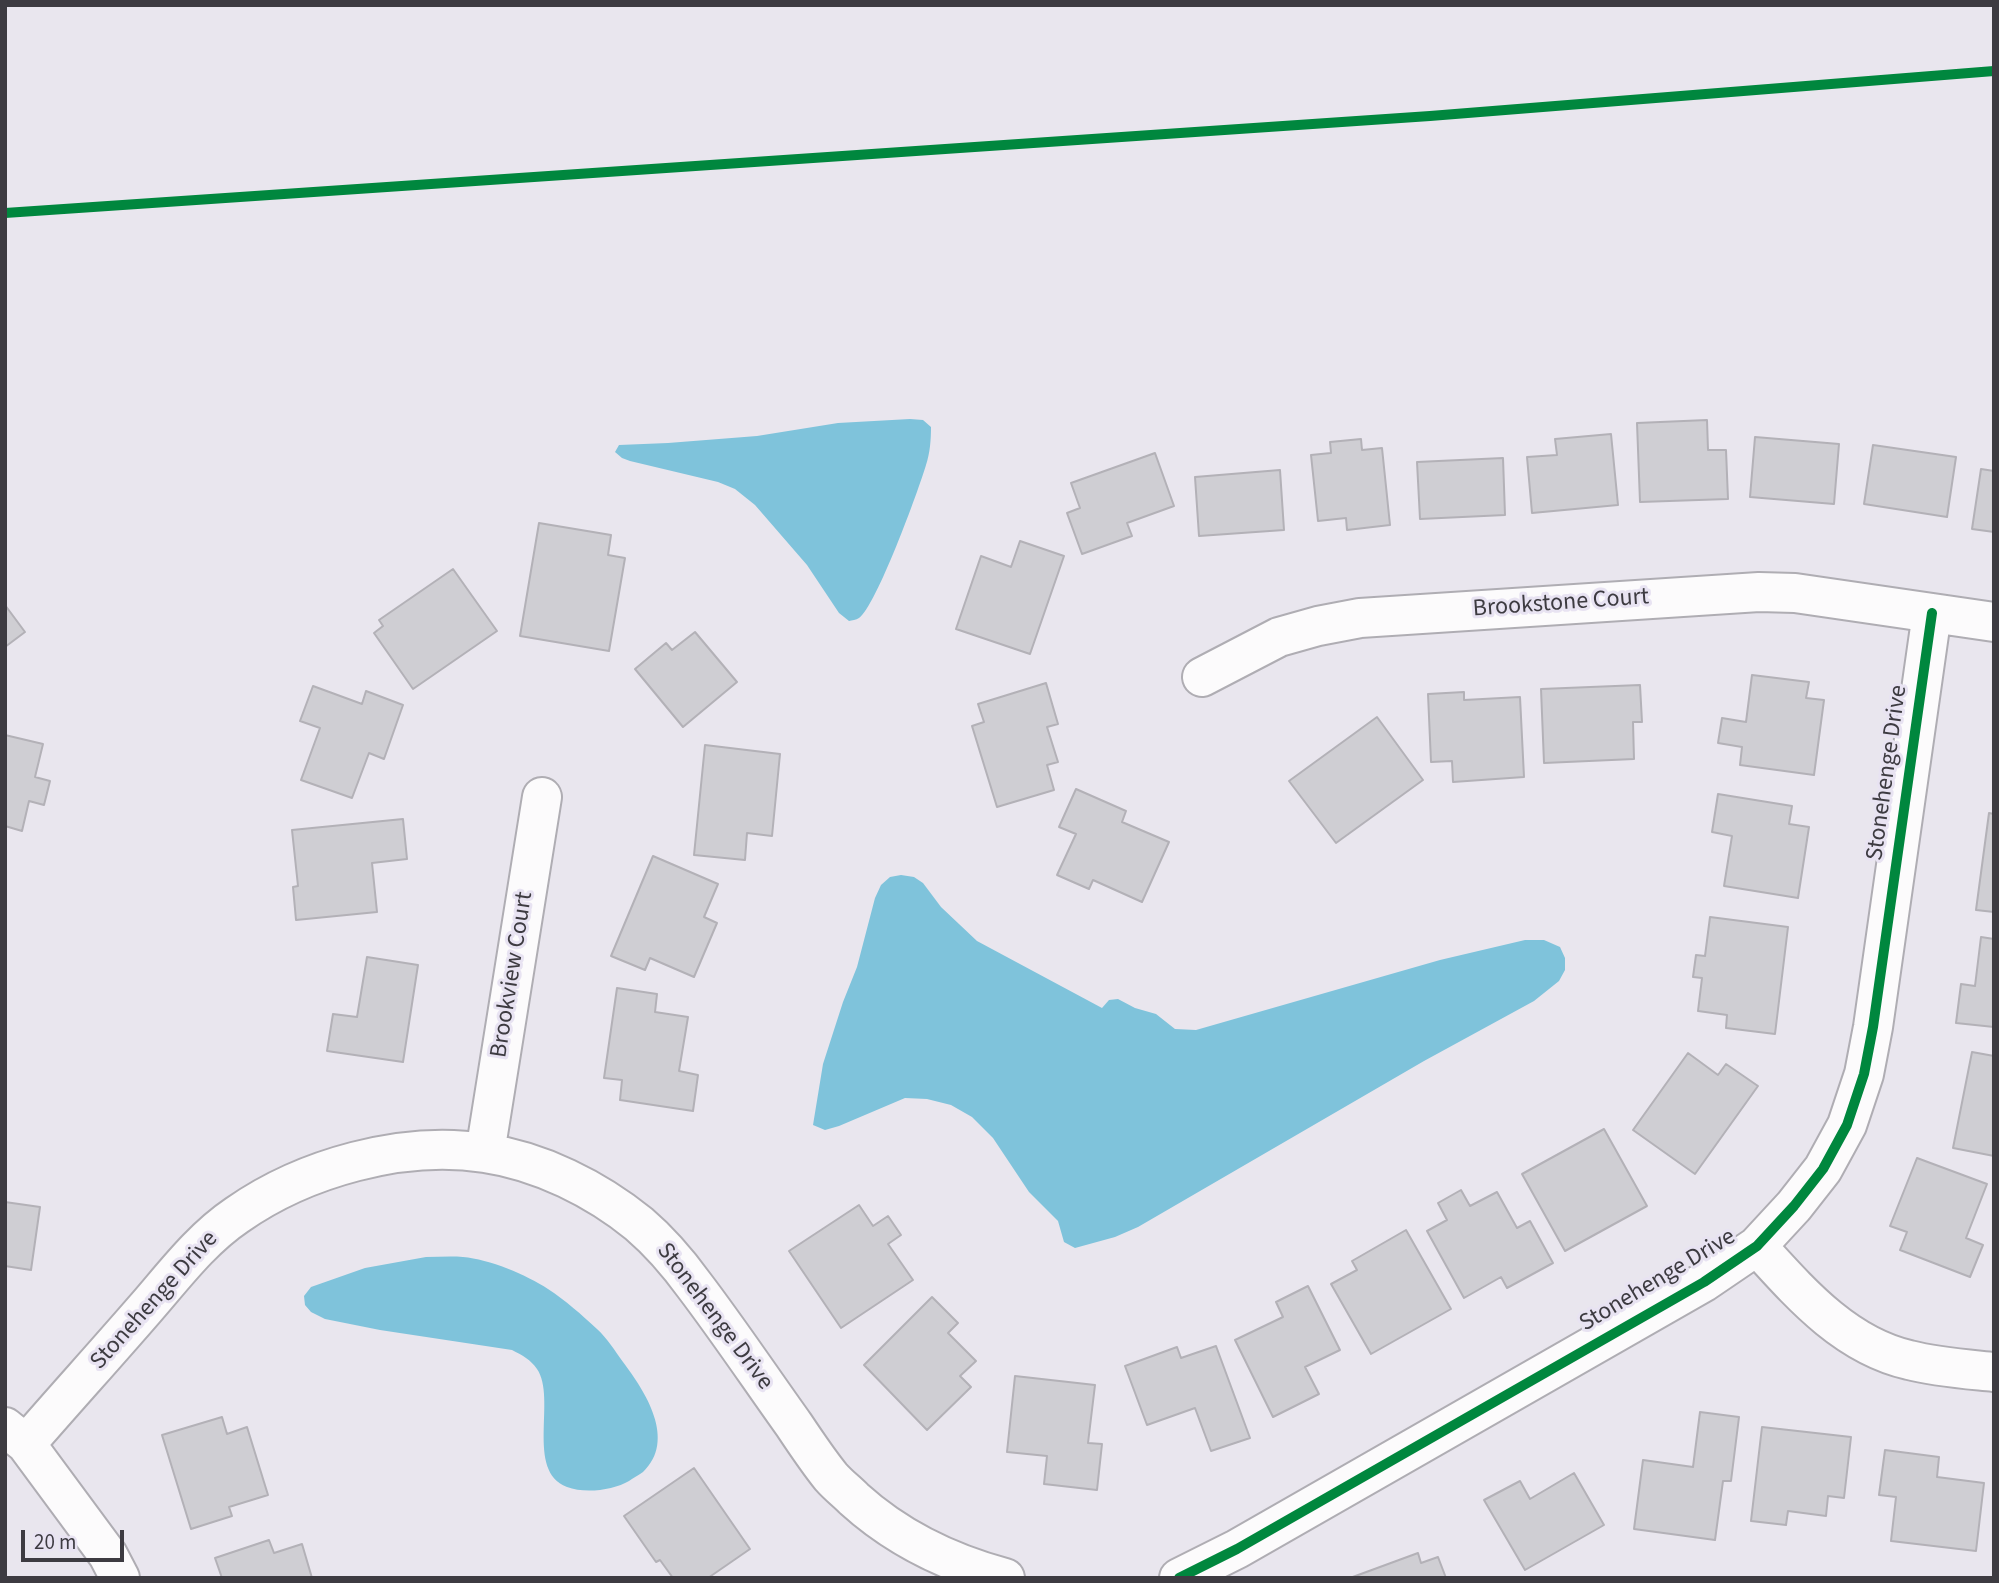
<!DOCTYPE html>
<style>
body{margin:0}
#map{position:relative;width:1999px;height:1583px;overflow:hidden;background:#e9e6ee;font-family:"Source Sans 3",sans-serif}
canvas{display:block}
.frame{position:absolute;inset:0;border:7px solid #3d3b41;pointer-events:none}
.scale{position:absolute;left:21px;top:1530px;width:103px;height:32px;box-sizing:border-box;border:4px solid #3d3b41;border-top:0;padding-left:9px;font-size:21px;line-height:24px;white-space:nowrap;color:#3d3b41;-webkit-text-stroke:5px #e8e3f2;paint-order:stroke}
</style>
<div id="map">
<canvas width="1999" height="1583"></canvas>
<div class="frame"></div>
<div class="scale">20 m</div>
</div>
<script>
const g = document.querySelector('canvas').getContext('2d');
g.lineJoin = 'round';
function fillPath(path, color) {
  g.fillStyle = color;
  g.fill(path, 'evenodd');
}
function trace(path, color, width, dash) {
  g.strokeStyle = color;
  g.lineWidth = width;
  g.lineCap = dash ? 'butt' : 'round';
  g.setLineDash(dash || []);
  g.stroke(path);
}
function label(font, color, halo, rows, align = 'center') {
  g.font = font + ' "Source Sans 3",sans-serif';
  g.lineWidth = 6;
  g.setLineDash([]);
  g.textBaseline = 'middle';
  g.strokeStyle = halo;
  g.fillStyle = color;
  for (const [text, x, y, turn = 0] of rows) {
    g.save();
    g.translate(x, y);
    g.rotate((+turn || 0) * Math.PI / 180);
    g.textAlign = isNaN(turn) ? turn : align;
    if (halo) g.strokeText(text, 0, 0);
    g.fillText(text, 0, 0);
    g.restore();
  }
}
fillPath(new Path2D(`
 M910,419L923,420L931,427C931,440 930,453 926,465C919,489 876,607 859,618C856,620 852,620 849,621L839,613L807,565L755,505L735,489L718,482L630,461L622,458L615,452L619,445L668,443L757,436L838,423Z
 M901,875L914,877L923,883L941,907L977,941L1102,1008L1109,1000L1118,999L1135,1008L1156,1014L1175,1029L1196,1030L1440,960L1525,940H1544L1560,947L1565,958V970L1559,981L1534,1001L1424,1061L1138,1227L1115,1237L1075,1248L1064,1242L1058,1221L1029,1192L993,1138L972,1117L951,1105L927,1099L905,1098L839,1126L825,1130L813,1125L823,1064L843,1002L857,967L875,898L881,885L890,877Z
 M426,1257C438,1257 451,1256 463,1257C489,1259 527,1275 548,1289C565,1300 582,1315 597,1329C607,1338 615,1351 623,1362C645,1391 677,1440 643,1472C639,1475 633,1478 629,1481C614,1490 585,1494 567,1487C525,1471 557,1398 537,1369C531,1360 522,1355 512,1350L380,1330L325,1319L311,1312L305,1305L304,1296L311,1287L365,1268Z`), '#7fc3db');
const building = new Path2D(`
 M1707,420L1708,450H1726L1728,499L1640,502L1637,423Z
 M1611,434L1618,505L1532,513L1527,457L1557,455L1555,439Z
 M1755,437L1839,444L1834,504L1750,497Z
 M1361,439L1362,450L1382,448L1390,525L1347,530L1346,518L1318,521L1311,455L1331,453L1330,442Z
 M1873,445L1956,457L1947,517L1864,504Z
 M1155,453L1174,506L1127,523L1132,536L1082,554L1067,513L1080,508L1071,483Z
 M1503,458L1505,515L1420,519L1417,462Z
 M1981,469L1994,471V532L1972,529Z
 M1280,470L1284,530L1199,536L1195,477Z
 M539,523L611,535L608,555L625,558L609,651L520,636Z
 M1020,541L1064,556L1030,654L956,629L981,556L1011,567Z
 M453,569L497,631L413,689L374,633L383,626L379,620Z
 M5,605L25,632L5,647Z
 M695,632L737,682L683,727L635,669L666,643L672,650Z
 M1752,675L1809,682L1806,698L1824,700L1814,775L1740,765L1742,747L1718,743L1722,718L1746,722Z
 M1046,683L1058,724L1047,727L1058,762L1047,765L1054,790L997,807L972,726L984,722L978,704Z
 M1640,685L1642,722H1633L1634,759L1544,763L1541,689Z
 M313,686L362,704L366,691L403,705L384,759L369,753L352,798L301,780L320,728L300,721Z
 M1464,692V700L1520,697L1524,777L1453,782L1452,761L1431,762L1428,694Z
 M1377,717L1423,780L1336,843L1289,781Z
 M5,735L43,744L35,777L50,781L44,805L29,801L22,831L5,826Z
 M705,745L780,754L772,836L747,833L745,860L694,855Z
 M1076,789L1126,811L1122,822L1169,842L1142,902L1093,880L1089,889L1057,875L1076,834L1059,827Z
 M1718,794L1792,806L1789,824L1809,827L1798,898L1724,886L1732,836L1712,832Z
 M1989,813L1994,814V912L1976,910Z
 M403,819L407,859L372,863L377,912L296,920L293,887L298,886L292,830Z
 M653,856L718,884L704,917L717,923L694,977L650,958L645,970L611,956Z
 M1710,917L1788,927L1775,1034L1726,1028L1727,1015L1698,1011L1702,978L1693,977L1696,955L1705,956Z
 M1981,937L1994,939V1027L1956,1023L1961,984L1975,986Z
 M367,957L418,965L403,1062L327,1051L333,1014L357,1017Z
 M617,988L657,994L655,1012L688,1017L679,1071L698,1075L693,1111L620,1100L622,1080L604,1078Z
 M1972,1052L1994,1056V1156L1953,1148Z
 M1688,1053L1718,1075L1726,1064L1758,1086L1695,1174L1633,1130Z
 M1604,1129L1647,1206L1565,1251L1522,1174Z
 M1917,1158L1987,1184L1966,1238L1983,1245L1970,1277L1900,1250L1907,1232L1890,1226Z
 M1461,1190L1470,1206L1497,1192L1517,1228L1530,1221L1553,1263L1507,1288L1501,1277L1464,1298L1427,1231L1447,1220L1438,1203Z
 M5,1202L40,1207L31,1270L5,1266Z
 M859,1205L873,1226L888,1216L901,1235L888,1244L913,1280L841,1328L789,1251Z
 M1406,1230L1451,1309L1371,1354L1331,1284L1357,1270L1352,1261Z
 M1308,1286L1340,1350L1305,1367L1319,1394L1273,1417L1235,1340L1283,1317L1276,1302Z
 M932,1297L958,1323L948,1333L976,1361L960,1376L971,1387L927,1430L864,1365Z
 M1216,1346L1250,1438L1211,1451L1195,1408L1147,1425L1125,1366L1177,1347L1181,1358Z
 M1015,1376L1095,1385L1088,1443L1102,1444L1097,1490L1044,1484L1047,1456L1007,1452Z
 M1700,1412L1739,1417L1731,1481H1723L1715,1540L1634,1529L1643,1460L1693,1467Z
 M222,1417L227,1434L247,1427L268,1495L229,1507L232,1516L191,1529L162,1435Z
 M1762,1427L1851,1437L1844,1498L1828,1496L1826,1516L1788,1511L1786,1525L1751,1521Z
 M1885,1450L1939,1457L1937,1477L1984,1483L1976,1551L1891,1541L1896,1497L1879,1495Z
 M694,1468L750,1549L708,1578H673L660,1560L656,1562L624,1516Z
 M1574,1473L1604,1525L1525,1570L1484,1500L1520,1481L1530,1499Z
 M269,1540L274,1553L302,1544L312,1578H222L215,1558Z
 M1418,1553L1421,1563L1438,1557L1446,1578H1350Z`);
fillPath(building, '#cfced3');
trace(building, '#b3b1b7', 2);
const minor = new Path2D(`
 M1202,677L1279,637L1318,626L1360,618L1759,592L1795,593L1994,622
 M485,1153L542,797
 M1757,1246C1799,1292 1844,1345 1909,1360C1936,1367 1965,1369 1994,1372
 M5,1427L26,1444L108,1555L120,1578
 M26,1444C65,1399 105,1355 144,1310C173,1277 200,1240 237,1215C304,1168 403,1140 485,1153C540,1161 596,1189 639,1224C660,1242 678,1263 694,1285C729,1331 761,1379 794,1425C806,1443 818,1461 831,1477C838,1485 847,1492 854,1499C897,1538 949,1563 1005,1578
 M1179,1578L1237,1549L1704,1282L1757,1246L1794,1206L1823,1169L1847,1125L1864,1074L1873,1027L1932,613`);
trace(minor, '#afadb3', 42);
trace(minor, '#fcfbfc', 38);
trace(new Path2D(`
 M5,213L1430,116L1994,71
 M1179,1578L1237,1549L1704,1282L1757,1246L1794,1206L1823,1169L1847,1125L1864,1074L1873,1027L1932,613`), '#00873e', 10);
label('24px', '#3d3b41', '#e8e3f2', [
 ["Brookstone Court",1561,604,-4],
 ["Stonehenge Drive",1888,773,-82],
 ["Brookview Court",513,975,-81],
 ["Stonehenge Drive",1658,1281,-31],
 ["Stonehenge Drive",155,1301,-48],
 ["Stonehenge Drive",714,1317,53]
]);
</script>
